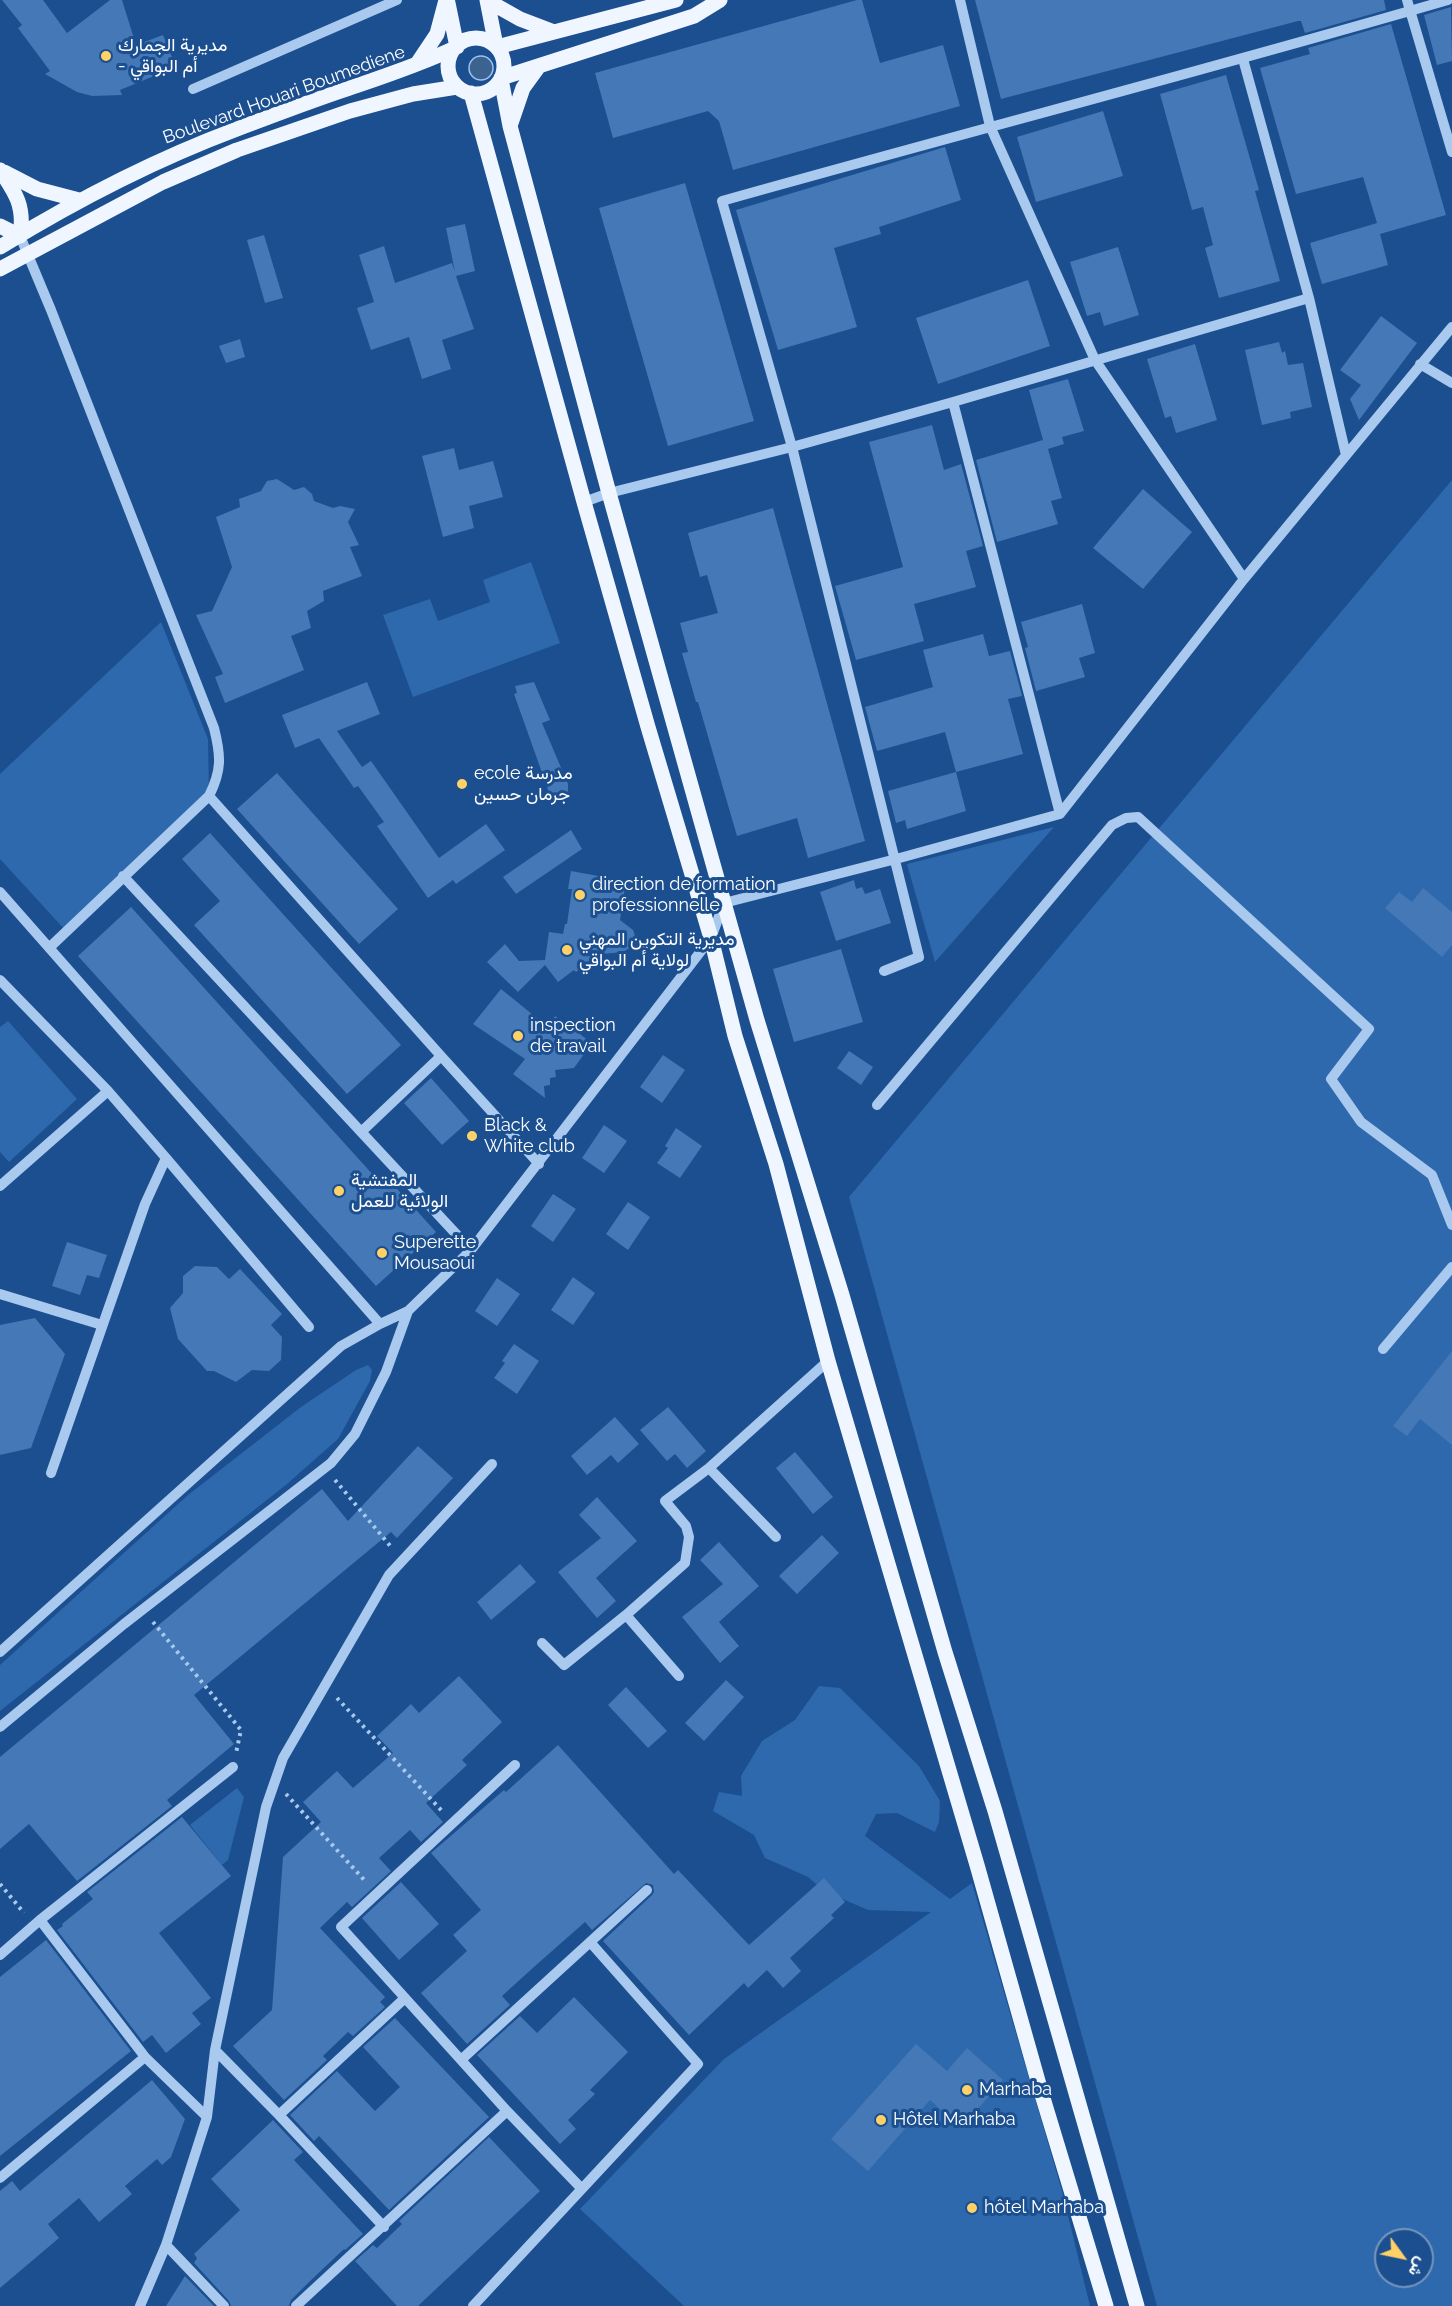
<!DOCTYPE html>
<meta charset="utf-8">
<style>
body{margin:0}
#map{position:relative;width:1452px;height:2306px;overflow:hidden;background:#1b4f8f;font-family:Raleway,Vazirmatn,sans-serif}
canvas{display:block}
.north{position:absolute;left:1374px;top:2228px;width:60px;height:60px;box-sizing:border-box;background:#1b4f8f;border:2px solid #7695bc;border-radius:50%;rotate:123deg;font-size:16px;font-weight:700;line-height:24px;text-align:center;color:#fff}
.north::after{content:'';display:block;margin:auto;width:21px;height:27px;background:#ffd166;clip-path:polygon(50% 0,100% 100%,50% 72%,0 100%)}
</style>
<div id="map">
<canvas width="1452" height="2306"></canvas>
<div class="north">ش</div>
</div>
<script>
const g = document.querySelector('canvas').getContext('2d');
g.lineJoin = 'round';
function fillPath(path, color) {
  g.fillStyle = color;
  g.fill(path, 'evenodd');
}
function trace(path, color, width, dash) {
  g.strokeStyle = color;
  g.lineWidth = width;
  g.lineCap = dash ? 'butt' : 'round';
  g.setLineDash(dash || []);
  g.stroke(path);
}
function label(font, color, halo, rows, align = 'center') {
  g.font = font + ' Raleway,Vazirmatn,sans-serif';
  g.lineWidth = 6;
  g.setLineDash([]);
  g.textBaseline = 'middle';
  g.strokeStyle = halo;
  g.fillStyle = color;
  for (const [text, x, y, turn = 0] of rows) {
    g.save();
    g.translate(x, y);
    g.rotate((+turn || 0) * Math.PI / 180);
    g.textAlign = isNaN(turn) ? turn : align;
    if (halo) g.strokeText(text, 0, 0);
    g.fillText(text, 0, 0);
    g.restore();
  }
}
fillPath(new Path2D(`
 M1452,480V2306H1157L849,1197ZM1386,2240H1422V2276H1386Z
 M531,562L560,643L413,697L383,615L430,599L438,621L490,602L483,580Z
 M161,622L208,739L209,796L66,931L0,859V774Z
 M1054,827L935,962L907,864Z
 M8,1021L77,1099L9,1162L0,1152V1027Z
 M368,1365L372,1370L370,1381L338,1439L287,1484L0,1711V1665L188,1495L301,1407L356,1370Z
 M819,1686L840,1688L919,1766L940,1801L939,1822L935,1832L897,1813L876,1814L865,1836L950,1899L972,1883L1062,2191L1090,2306H684L580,2209L724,2059L931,1912L868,1910L824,1891L808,1877L765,1858L754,1835L713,1811L719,1792L742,1796L741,1776L762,1741L795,1720Z
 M237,1788L244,1797L228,1860L222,1865L190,1825Z`), '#2e69ad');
const water = new Path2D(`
 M469 68a12 12 0 1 1 24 0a12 12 0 1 1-24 0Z`);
fillPath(water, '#3c6290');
trace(water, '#9cc4f0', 1.5);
fillPath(new Path2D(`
 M2,0H43L67,33L110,0H122L136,45L163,35L176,67L120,90L122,95L92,96L77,92L45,74L50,71L18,28L22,25Z
 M857,0H862L880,63L943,45L960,106L733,170L719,121L708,111L613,138L595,73Z
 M975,0H1384L1386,10L1305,33L1301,21H1298L1001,99Z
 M1451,7L1452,61L1437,65L1424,15Z
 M1391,24L1446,215L1380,234L1388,265L1322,284L1310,243L1377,223L1363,177L1296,194L1260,68L1310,54L1308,48Z
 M1226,75L1259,190L1255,191L1280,281L1219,298L1205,248L1213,245L1203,207L1192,210L1160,94Z
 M1103,111L1123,176L1036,202L1017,137Z
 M945,147L961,200L879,227L881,234L834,248L857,327L778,350L736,210Z
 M685,183L754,421L668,446L599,208Z
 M465,224L475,271L456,276L474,329L442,340L451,369L422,379L409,337L371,350L357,308L374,302L359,255L384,246L395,283L452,263L455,272L446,228Z
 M264,235L283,298L265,303L247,240Z
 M1118,247L1139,315L1104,326L1100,312L1087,316L1070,262Z
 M1028,280L1050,346L938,384L916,318Z
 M1381,316L1417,343L1359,420L1350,399L1361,385L1340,370Z
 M240,339L245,357L226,363L219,346Z
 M1279,342L1282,353L1285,351L1288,365L1303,363L1312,407L1290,412L1291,418L1262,425L1245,350Z
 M1195,344L1217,420L1176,433L1171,416L1165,418L1147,359Z
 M1068,379L1084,431L1062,437L1064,444L1048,449L1062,498L1051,501L1058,524L997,542L976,460L1043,440L1029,390Z
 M932,425L944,470L961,464L983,546L966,551L976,587L914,604L924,641L856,660L835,586L903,567L869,442Z
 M454,448L459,470L493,461L503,497L469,506L474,528L443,537L422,456Z
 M277,479L294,490L304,487L312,494L314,501L333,508L340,506L355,509L348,522L359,545L350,547L362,576L323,591L324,601L307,611L311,628L291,636L304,670L225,703L215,677L223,674L196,615L212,611L232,567L216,517L240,507L239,499L261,491L267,481Z
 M1143,489L1192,532L1143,589L1093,548Z
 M773,508L865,841L808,858L797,818L737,836L698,702H696L682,653L688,652L680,623L718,613L707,575L700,577L688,533Z
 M1082,604L1095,653L1079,658L1085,677L1036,691L1025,648L1028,647L1021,622Z
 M983,634L989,656L1010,651L1022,696L1008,699L1023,754L956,772L945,732L877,751L865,707L933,687L923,650Z
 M367,682L380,714L337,731L362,767L371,761L439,858L486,824L505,850L456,884L453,880L428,898L377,826L384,822L358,786L354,788L319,738L295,748L282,715Z
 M534,682L550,720L542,723L568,784V792L551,798L514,694L517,693L515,686Z
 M956,772L966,811L907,829L905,820L896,823L888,791Z
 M277,773L398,909L359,944L237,809Z
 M571,830L582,849L516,894L503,877Z
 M210,833L401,1045L347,1094L194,925L220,901L182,859Z
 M571,871L626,881L620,920L633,930L636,938L633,946L623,952L601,954L576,972L574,970L558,982L545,965L518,992L487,962L505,944L519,961L545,960L549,932L563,934L565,924H567L572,889H568Z
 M854,880L856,889L862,887L865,894L880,889L891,923L836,941L820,892Z
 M1423,888L1452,912V945L1442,957L1385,908L1399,892L1412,902Z
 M131,907L384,1187L390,1181L436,1232L376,1286L78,956Z
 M841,949L863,1022L794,1042L773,969Z
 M501,989L548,1027L555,1016L592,1043L574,1068L555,1070L556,1077L550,1078V1085L544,1086L545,1098L513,1074L525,1059L473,1024Z
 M849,1051L873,1067L861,1085L837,1068Z
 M663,1055L685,1070L662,1103L640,1087Z
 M431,1078L469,1121L442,1145L404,1103Z
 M604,1125L627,1141L604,1173L582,1158Z
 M676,1128L702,1146L680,1178L657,1163L668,1148L665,1146Z
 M553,1194L576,1209L553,1242L531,1226Z
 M628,1202L650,1217L628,1250L606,1234Z
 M67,1242L107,1255L99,1278L87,1275L80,1295L52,1286Z
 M195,1266L217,1267L229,1279L240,1269L282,1314L271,1325L282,1337L281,1360L269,1371L252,1370L236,1382L214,1371H207L178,1339L170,1308L183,1293V1276Z
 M573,1277L595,1293L573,1325L551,1310Z
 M497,1278L520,1294L497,1326L475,1311Z
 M35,1318L65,1354L31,1448L0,1455V1325Z
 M514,1344L539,1361L517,1394L494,1378L505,1363L502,1361Z
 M1452,1351V1445L1420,1419L1407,1436L1393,1426Z
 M668,1407L706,1451L687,1468L675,1454L667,1461L640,1430Z
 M615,1417L639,1444L618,1463L611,1455L587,1475L571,1456Z
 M418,1446L453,1478L397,1538L391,1532L194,1695L234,1744L167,1800L172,1806L77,1881L29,1824L0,1849V1757L322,1489L348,1521Z
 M795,1452L833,1497L813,1514L776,1468Z
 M597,1497L637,1541L596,1578L616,1601L597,1618L558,1572L601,1538L579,1515Z
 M822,1535L839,1553L797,1594L779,1576Z
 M719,1542L759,1586L719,1622L739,1646L720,1663L682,1617L723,1584L700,1560Z
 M520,1564L536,1582L491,1620L477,1602Z
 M459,1676L502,1722L462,1760L467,1765L426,1803L443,1822L421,1842L410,1830L379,1858L391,1871L352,1907L347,1902L320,1928L385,1997L380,2002L385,2007L353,2036L348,2032L323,2056L327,2060L284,2100L233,2046L272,2010L283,1857L321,1822L303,1802L337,1771L353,1788L393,1753L377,1736L411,1704L419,1713Z
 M726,1680L744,1697L704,1741L685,1723Z
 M626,1687L667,1731L648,1748L608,1705Z
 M558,1745L674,1874L678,1870L749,1945L824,1878L845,1902L831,1915L834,1918L790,1958L801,1971L783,1988L767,1970L748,1988L744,1983L689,2035L603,1941L652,1895L654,1892L653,1885L646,1883L592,1930L585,1922L535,1966L502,1996L510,2005L467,2044L421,1993L467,1951L453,1935L481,1910L431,1853L504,1790L506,1792Z
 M182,1817L231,1876L159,1933L211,1998L192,2013L201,2024L166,2053L152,2035L143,2042L57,1930L63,1926L62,1924L93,1899L87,1892Z
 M401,1882L439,1924L399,1960L362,1918Z
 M46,1940L131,2051L0,2156V1977Z
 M574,1997L628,2052L590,2090L595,2094L568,2120L576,2129L560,2144L477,2055L520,2016L537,2033Z
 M395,2018L489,2117L389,2210L319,2136L314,2141L290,2115L337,2071L375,2111L400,2087L363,2047Z
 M916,2044L947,2071L967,2048L1003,2080L961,2128L930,2100L868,2171L831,2139Z
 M152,2080L185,2119L171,2157L162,2165L157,2159L125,2186L132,2194L99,2222L79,2198L48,2224L59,2238L0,2288V2191L12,2181L20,2191Z
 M273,2120L303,2152L294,2160L363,2234L345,2250L344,2249L308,2283L291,2300L289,2306H231L229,2301L194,2263L197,2258L194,2254L240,2210L211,2179Z
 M489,2137L540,2191L418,2306H397L355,2261L373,2245L377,2248L402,2224L399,2221Z
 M185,2276L214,2306H166Z`), '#4478b7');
trace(new Path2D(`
 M335,1480L392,1548
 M153,1622L241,1730L236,1753
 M337,1698L442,1811
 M286,1794L366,1882
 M0,1884L24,1913`), '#a9c9ee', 4, [3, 4.5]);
trace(new Path2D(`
 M960,0L990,126L1095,360L1244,579
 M1407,0L1452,152
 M1243,59L1309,298L1346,455
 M193,89L397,0
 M20,236L51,310L214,728C221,756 222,770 209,796L50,947
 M1420,364L1452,383
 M953,402L1060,814
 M584,502L609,493L792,447L953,402L1309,298
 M209,796L441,1056L361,1132
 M123,876L471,1250
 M0,892L380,1324
 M884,971L919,957L792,447L722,201C964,133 1207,70 1448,0
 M0,980L108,1091L166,1158L145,1204L51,1473
 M441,1056L539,1164
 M877,1105L1112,825L1126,818L1138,817L1369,1029L1331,1079L1361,1122L1432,1175L1452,1225
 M166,1158L309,1327
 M0,1186L108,1091
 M0,1294L102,1325
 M1383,1349L1452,1267
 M709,1468L776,1537
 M542,1643L564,1665L626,1615
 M0,1652L341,1346L380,1324L408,1311L471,1250L711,938L724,903L896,859L1060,814L1244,579L1452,327
 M679,1676L626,1615L685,1563L689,1537L686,1526L665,1501L709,1468L828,1361
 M0,1727L124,1624L331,1463L355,1434L386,1372L408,1311
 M40,1920L145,2057L207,2117
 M0,1955L40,1920L233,1767
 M215,2050L279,2115L384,2227
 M462,2059L647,1890
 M507,2111L582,2189
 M279,2115L405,1998
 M0,2178L145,2057
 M166,2245L224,2306
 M140,2306L166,2245L207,2117L215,2050L266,1807L283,1758L389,1575L492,1464
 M296,2306L507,2111L341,1927L515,1765
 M473,2306L698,2064L590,1942`), '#a9c9ee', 10);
trace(new Path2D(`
 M487,0L496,46
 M488,1L520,19L554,32
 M448,3L457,47
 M448 66a28 28 0 1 1 56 0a28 28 0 1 1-56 0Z
 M497,47L676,0
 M417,64L437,34L446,0
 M501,78L694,16L720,0
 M501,79L510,126L609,493L724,903L757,1020L842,1295L945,1652L995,1811L1137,2306
 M471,93L584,502L648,727L711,938L735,1036L776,1164L828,1361L977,1865L1040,2088L1106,2306
 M511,123L523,88L539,66
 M0,170C16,193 25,207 20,236L0,226
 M4,172L37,189L79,200
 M0,247C75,201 154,160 237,129C272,116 308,102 344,90C382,77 419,65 455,48
 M0,269L163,182L237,150L350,111L413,94L457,87`), '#f0f6ff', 15);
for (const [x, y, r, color] of [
 [106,56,6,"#ffd166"],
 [462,784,6,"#ffd166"],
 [580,895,6,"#ffd166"],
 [567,950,6,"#ffd166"],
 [518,1036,6,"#ffd166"],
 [472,1136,6,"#ffd166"],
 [339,1191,6,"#ffd166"],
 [382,1253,6,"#ffd166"],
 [967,2090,6,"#ffd166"],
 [881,2120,6,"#ffd166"],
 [972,2208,6,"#ffd166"]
]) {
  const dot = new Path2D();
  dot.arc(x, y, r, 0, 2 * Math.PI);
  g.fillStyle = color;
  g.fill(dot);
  trace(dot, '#1b4f8f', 2);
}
label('18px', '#fff', '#1b4f8f', [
 ["مديرية الجمارك",118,46],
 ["- أم البواقي",118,67],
 ["ecole مدرسة",474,774],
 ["جرمان حسين",474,795],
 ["direction de formation",592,885],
 ["professionnelle",592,906],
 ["مديرية التكوين المهني",579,940],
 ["لولاية أم البواقي",579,961],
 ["inspection",530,1026],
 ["de travail",530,1047],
 ["Black &",484,1126],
 ["White club",484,1147],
 ["المفتشية",351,1181],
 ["الولائية للعمل",351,1202],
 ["Superette",394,1243],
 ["Mousaoui",394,1264],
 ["Marhaba",979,2090],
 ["Hôtel Marhaba",893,2120],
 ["hôtel Marhaba",984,2208]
], 'left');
label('18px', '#fff', '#1b4f8f', [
 ["Boulevard Houari Boumediene",284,95,-20]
]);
</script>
